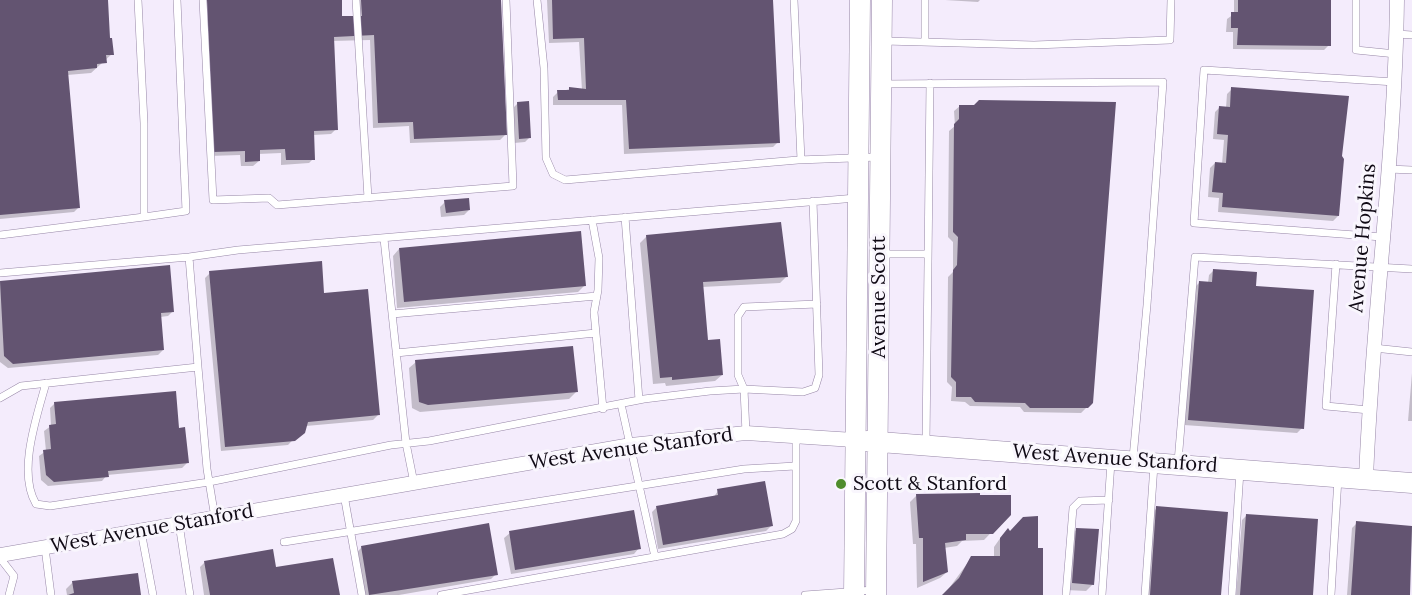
<!DOCTYPE html>
<style>
body{margin:0}
canvas{display:block;background:#f9f6fd}
</style>
<canvas width="1412" height="595"></canvas>
<script>
const g = document.querySelector('canvas').getContext('2d');
g.lineJoin = 'round';
function fillPath(path, color) {
  g.fillStyle = color;
  g.fill(path, 'evenodd');
}
function trace(path, color, width, dash) {
  g.strokeStyle = color;
  g.lineWidth = width;
  g.lineCap = dash ? 'butt' : 'round';
  g.setLineDash(dash || []);
  g.stroke(path);
}
function label(font, color, halo, rows, align = 'center') {
  g.font = font + ' Lora,serif';
  g.lineWidth = 6;
  g.setLineDash([]);
  g.textBaseline = 'middle';
  g.strokeStyle = halo;
  g.fillStyle = color;
  for (const [text, x, y, turn = 0] of rows) {
    g.save();
    g.translate(x, y);
    g.rotate((+turn || 0) * Math.PI / 180);
    g.textAlign = isNaN(turn) ? turn : align;
    if (halo) g.strokeText(text, 0, 0);
    g.fillText(text, 0, 0);
    g.restore();
  }
}
fillPath(new Path2D(`
 M0,0H1412V595H0Z`), '#f4ecfc');
fillPath(new Path2D(`
 M0,0H107L108,40L112,54L91,73L67,75L79,207L74,212L0,219Z
 M202,0H340L341,18L357,17V0H499L505,135L500,140L410,143L409,126L373,128L370,40L332,41L336,129L331,134L313,135L314,158L309,163L281,165V153L258,154L259,161L253,166H241L240,155L209,156Z
 M547,0H772L778,142L773,147L624,154L622,105H553V97L558,92L570,89L582,90L579,42L549,43Z
 M945,0H980L978,2Z
 M1234,0H1330L1329,45L1324,50L1233,49V32H1226L1227,19L1234,14Z
 M1232,89L1340,156L1338,216L1333,221L1218,212L1219,198L1208,197L1210,168L1215,163L1222,164L1224,140L1213,139L1215,112L1220,107L1226,108L1227,94Z
 M518,103L530,137L525,142L514,143L513,108Z
 M960,106L1092,402L1081,413L1024,412L1020,407L970,406L965,402L951,401L952,387L947,382L948,277L953,272V242L948,237L949,131L955,126L954,111Z
 M445,202L469,210L464,215L441,217L440,207Z
 M647,236L787,276L780,283L702,287L707,341L722,375L715,381L666,386L665,383L653,384L640,243Z
 M399,249L585,285L578,292L397,308L393,256Z
 M169,267L173,311L168,316L160,317L163,350L158,355L8,368L0,362V282Z
 M1214,270L1254,287L1302,428L1297,433L1184,425L1194,288L1199,283H1208L1209,275Z
 M210,273L323,294L378,415L373,420L306,426L288,445L221,451L205,278Z
 M416,362L576,392L569,399L420,412L412,408L409,368Z
 M1412,373V421H1408Z
 M55,403L177,429L187,463L182,468L107,475L102,481L48,486L41,480L39,456L46,451L44,431L51,426L50,408Z
 M718,491L771,526L766,531L658,549L652,512L657,507L713,498Z
 M917,495L1009,514L984,540L962,541L957,546L944,548L947,572L940,578L917,588L916,544H913L910,502Z
 M1157,508L1220,595H1146L1152,513Z
 M1247,515L1311,595H1236L1242,520Z
 M1357,523L1412,527L1409,595H1347L1352,528Z
 M1077,529L1093,584L1086,591L1066,590L1070,536Z
 M510,533L639,548L634,554L511,574L504,538Z
 M1001,537L1037,550L1041,595H944L972,557H994V547Z
 M362,547L496,574L491,579L399,595H364L357,552Z
 M205,562L275,569L338,595H204L200,567Z
 M73,582L140,595H67L66,589Z`), '#0003');
fillPath(new Path2D(`
 M0,0H108L110,38H112L114,55H106L107,63L97,64V68L68,71L80,208L0,215Z
 M207,0H342V16H362L361,0H501L507,135L414,139L413,122L378,123L374,35L334,37L338,130L314,131L315,160H286L285,149L260,150V161L245,162V151L213,152Z
 M552,0H773L780,143L629,149L626,100H558L557,90H569V87L586,89L584,38L553,39Z
 M1238,0H1331V46L1237,45L1238,28H1231V12H1238Z
 M1231,87L1349,96L1342,156L1344,159L1339,216L1222,207L1223,193L1212,192L1215,162L1226,163L1228,135L1217,134L1219,106L1230,107Z
 M979,100L1116,102L1093,403L1088,408H1030L1025,403L975,402L971,397H956V382L951,377L953,270L957,265L958,237L953,232L954,124L959,119V105H974Z
 M529,101L531,138L519,139L517,102Z
 M469,198L470,210L446,213L444,200Z
 M781,222L788,277L703,282L708,340L720,339L723,375L672,380V377L660,378L646,235Z
 M581,231L586,286L404,302L399,248Z
 M322,261L324,293L368,289L380,415L308,422L305,433L295,441L225,447L209,271Z
 M170,265L174,312L161,313L164,350L13,364L4,356L0,281Z
 M1213,269L1257,272L1256,286L1314,290L1304,429L1188,420L1199,281L1212,282Z
 M573,346L578,392L428,405L419,402L415,360Z
 M176,391L179,428L185,427L189,463L108,471L109,477L54,482L46,475L43,450L51,449L49,425L56,424L54,402Z
 M765,481L773,526L663,545L656,506L718,495L717,489Z
 M980,493V495H1011V515L993,534H966V540L945,543L948,572L923,582V538H919L916,494Z
 M1156,506L1228,512L1221,595H1150Z
 M634,510L641,549L515,570L509,531Z
 M1246,514L1318,519L1313,595H1240Z
 M1038,516V548H1043V595H942L959,578L971,556H1000V538L1008,528L1010,531L1023,517Z
 M1356,521L1412,526L1410,595H1351Z
 M489,523L498,575L369,595L361,546Z
 M1076,528L1099,529L1094,585L1072,583Z
 M273,549L276,567L333,558L340,595H210L204,561Z
 M138,573L141,595H68L74,593L72,581Z`), '#635471');
const lane = new Path2D(`
 M203,0L213,200L269,198L277,205L513,186L506,0
 M356,0L368,198
 M537,0L544,68L546,158L553,174L565,180L798,160L879,157
 M794,0L801,160
 M1356,0V50L1396,54
 M1397,34L1412,35
 M884,41L1034,45L1170,40L1171,0
 M925,41V0
 M882,84L1163,82L1147,305L1133,458
 M1388,169L1412,170
 M144,217L186,211L177,0
 M625,217L639,400
 M592,220L599,258L598,290L594,312L603,409
 M0,235L144,217V123L138,0
 M1382,237L1194,223L1204,70L1395,82
 M384,239L406,443L414,483
 M882,254H928
 M189,257L198,367
 M1336,264L1326,406L1369,410
 M0,273L189,257L238,250L856,198
 M392,314L597,296
 M1374,348L1412,352
 M396,353L596,333
 M46,383C37,416 17,472 36,504L50,506L209,482L391,445L429,441L644,399L710,391L744,389L803,392L815,388L819,375L813,201
 M0,398L21,386L198,367L207,469L215,518
 M621,404L655,557
 M746,433L744,389L738,375V316L744,307L817,304
 M926,443L930,83
 M1178,462L1195,257L1412,269
 M344,495L362,595
 M179,524L190,595
 M141,531L153,595
 M284,542L744,469L795,466
 M45,548L51,595
 M0,558L14,576L9,595
 M441,595L783,534L792,529L796,521V435
 M805,595L874,590
 M1066,595L1073,508L1080,501L1109,500
 M1102,595L1111,462
 M1145,595L1154,465
 M1232,595L1240,471
 M1331,595L1338,478`);
const street = new Path2D(`
 M1366,479C1372,319 1395,160 1397,0
 M0,555L631,445L746,433L854,440`);
const secondary = new Path2D(`
 M867,441L1412,483
 M854,595L860,0
 M876,595L882,0`);
trace(lane, '#9787a7', 8);
trace(street, '#9787a7', 15);
trace(secondary, '#9787a7', 21);
trace(lane, '#fff', 7);
trace(street, '#fff', 14);
trace(secondary, '#fff', 20);
for (const [x, y, r, color] of [
 [841,484,6,"#4f8c2c"]
]) {
  const dot = new Path2D();
  dot.arc(x, y, r, 0, 2 * Math.PI);
  g.fillStyle = color;
  g.fill(dot);
  trace(dot, '#f9f6fd', 2);
}
label('20px', '#0f0914', '#f9f6fd', [
 ["Avenue Hopkins",1363,238,-85],
 ["Avenue Scott",879,297,-90],
 ["West Avenue Stanford",631,449,-8],
 ["West Avenue Stanford",1115,459,4],
 ["West Avenue Stanford",152,529,-10]
]);
label('20px', '#0f0914', '#f9f6fd', [
 ["Scott & Stanford",853,484]
], 'left');
</script>
